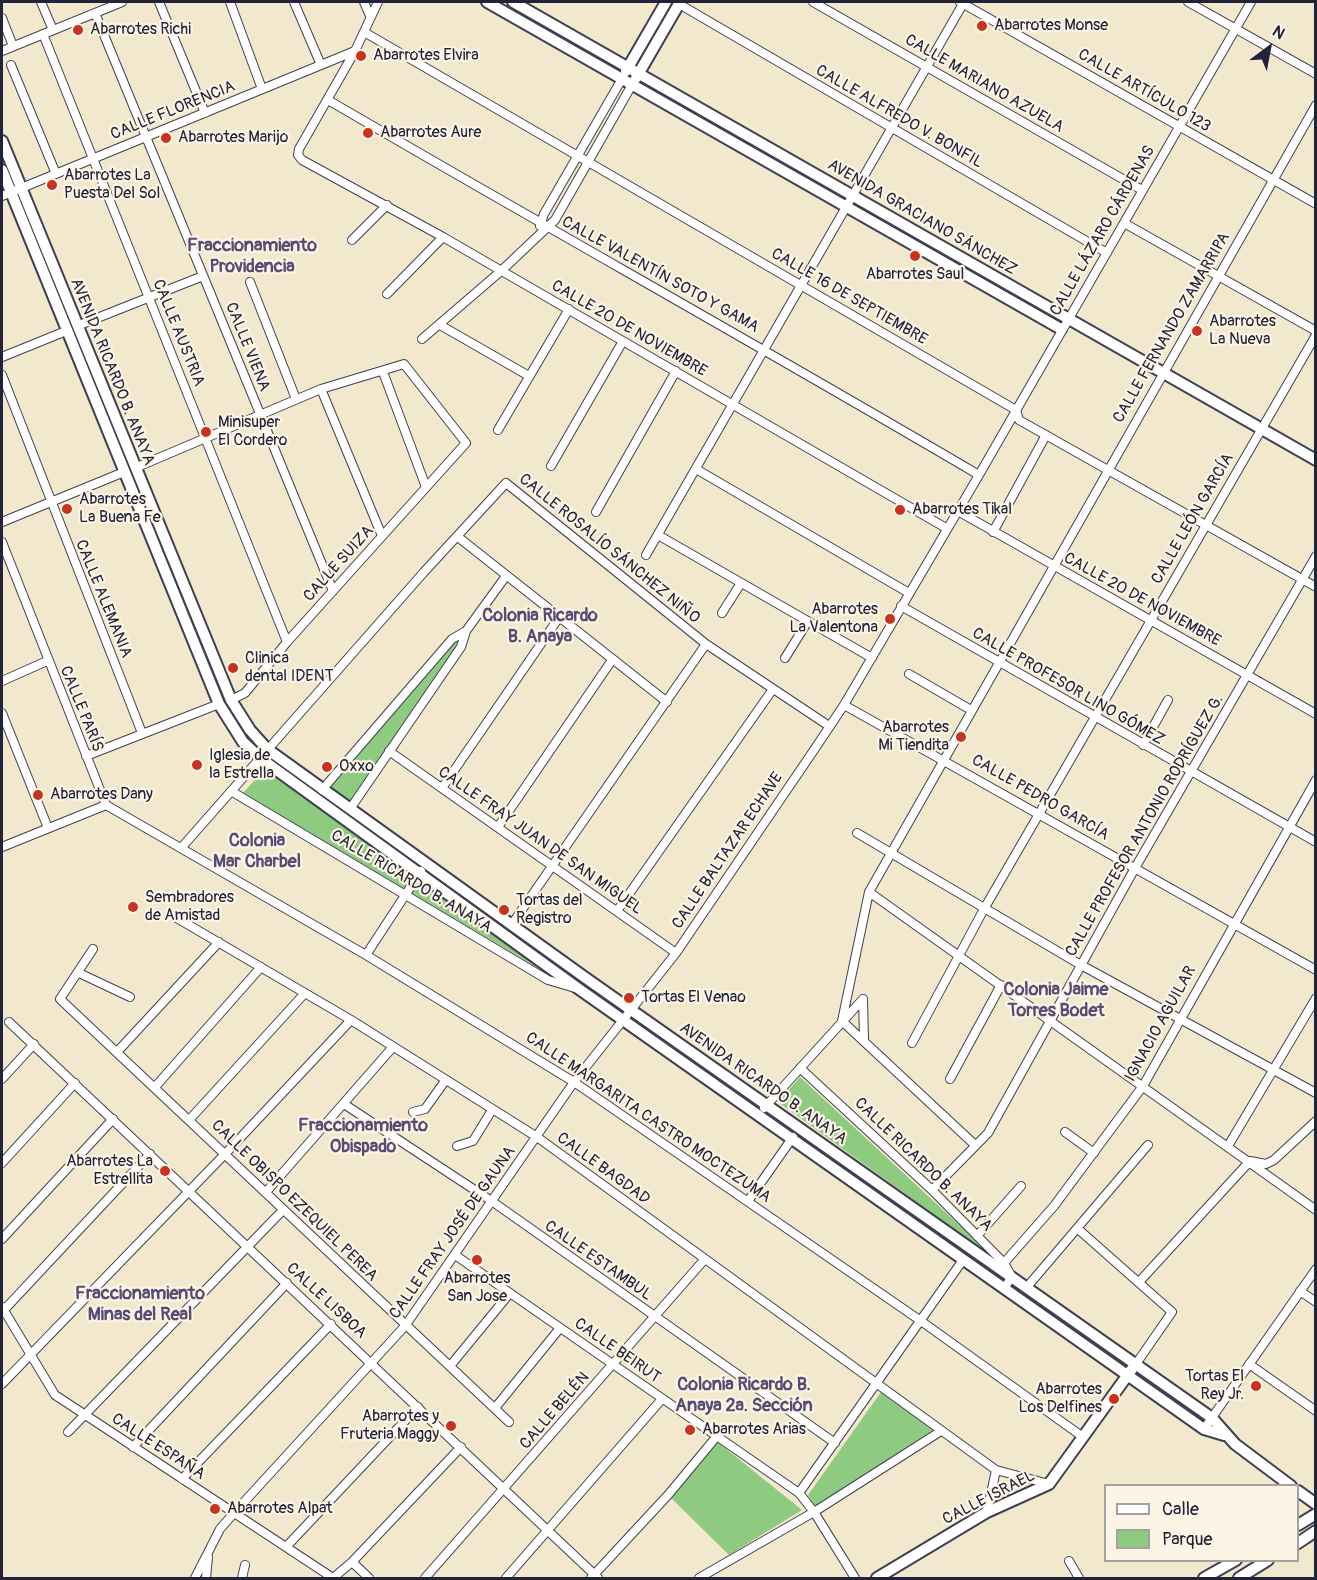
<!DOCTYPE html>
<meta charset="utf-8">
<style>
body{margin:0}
#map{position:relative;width:1317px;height:1580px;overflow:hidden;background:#f2e8cd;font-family:Pangolin,sans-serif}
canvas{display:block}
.frame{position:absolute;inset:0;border:3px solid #22223b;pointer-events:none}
.legend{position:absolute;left:1104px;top:1484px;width:195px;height:78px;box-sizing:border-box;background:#fcf5e5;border:2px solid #a5a1a1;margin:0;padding:8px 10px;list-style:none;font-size:18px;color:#22223b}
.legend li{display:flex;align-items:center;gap:12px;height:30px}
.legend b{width:30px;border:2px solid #a5a1a1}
.north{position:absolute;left:1239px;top:18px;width:60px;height:60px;-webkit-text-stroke:4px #fcf5e5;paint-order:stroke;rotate:32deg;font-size:16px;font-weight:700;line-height:24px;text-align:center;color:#22223b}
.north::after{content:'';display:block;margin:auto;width:21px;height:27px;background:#22223b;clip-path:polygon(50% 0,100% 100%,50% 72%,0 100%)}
</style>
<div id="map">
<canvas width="1317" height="1580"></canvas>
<div class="frame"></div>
<ul class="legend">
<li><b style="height:8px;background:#fff"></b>Calle</li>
<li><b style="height:16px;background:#8ecb81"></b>Parque</li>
</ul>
<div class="north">N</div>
</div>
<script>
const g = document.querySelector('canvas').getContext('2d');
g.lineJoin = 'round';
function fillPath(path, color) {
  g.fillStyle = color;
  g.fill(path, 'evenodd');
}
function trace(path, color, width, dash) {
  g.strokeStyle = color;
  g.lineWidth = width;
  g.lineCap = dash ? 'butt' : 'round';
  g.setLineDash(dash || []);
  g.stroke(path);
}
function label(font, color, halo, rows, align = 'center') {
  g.font = font + ' Pangolin,sans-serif';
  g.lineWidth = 4.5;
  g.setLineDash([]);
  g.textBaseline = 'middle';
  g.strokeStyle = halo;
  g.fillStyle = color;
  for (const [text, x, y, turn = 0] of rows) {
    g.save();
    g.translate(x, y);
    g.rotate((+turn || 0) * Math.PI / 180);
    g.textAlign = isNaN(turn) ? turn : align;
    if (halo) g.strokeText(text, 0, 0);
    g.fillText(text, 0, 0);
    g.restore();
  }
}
fillPath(new Path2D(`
 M455,641L459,642L460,645L350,801L329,787Z
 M264,770L538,962L535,966L243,793Z
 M800,1077L998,1261L778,1102Z
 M881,1392L933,1430L815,1507L808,1495Z
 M715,1440L802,1510L729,1555L668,1495Z`), '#8ecb81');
const street = new Path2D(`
 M41,2L53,30
 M159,2L205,113
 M230,2L262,89
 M294,2L321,65
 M364,2L370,16
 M378,2L355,51L299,149L298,155L302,160L443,237L946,528
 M813,2L1142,190
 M960,2L1316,204
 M1188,2L1316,74
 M679,4L1107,253
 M95,13L333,591
 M2,18L13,46
 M364,32L1016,410L1019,420L1316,587
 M43,34L287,642
 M2,51L122,2
 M11,65L56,174
 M328,100C544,226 763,348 979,475
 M2,196L355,51
 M1124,223L1316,331
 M540,226L544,214L623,77
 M352,240L387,205
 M250,282L296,399
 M387,294L443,237
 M440,325L529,376
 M77,326L203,276
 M422,339L501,271L555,220L633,83
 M2,357L66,331
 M383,372L426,487
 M2,375L142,733
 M321,389L382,536
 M498,430L569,309
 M551,466L623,341
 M135,468L321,389L404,364L466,443L287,642L245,693L231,700
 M696,469L909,593
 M956,510L1316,714
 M596,512L676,371
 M2,522L124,472
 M993,532L1046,435
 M658,535L872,658
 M458,537L667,702
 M2,542L106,805L366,955L574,1082L921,1321L1083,1437
 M646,555L964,2
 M901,606L1316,842
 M722,613L741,583
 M785,658L808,621
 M909,674L971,710
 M2,681L47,661
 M844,705L1316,970
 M2,713L48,828
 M1143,745L1168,700
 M389,751L676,953
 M86,756L219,704
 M442,788L560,616
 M322,790L452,639L466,631
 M231,791L548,980L575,988
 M350,809L461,647L466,631L506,576
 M498,827L612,660
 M857,833L1081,965L1316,1093
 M2,847L106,805
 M182,847L424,572L506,483L706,644L829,726
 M869,892L1316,1210
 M617,911L773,689
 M175,917L351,1020L537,1137L996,1470L1049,1484
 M512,924L706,644
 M93,949L60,999L509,1422
 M366,955L421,871
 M79,973L130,997
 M863,999L864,1039
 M9,1022L598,1578
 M912,1043L984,909L1316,335
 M117,1052L219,942
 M800,1068L932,1190L1004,1263L1012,1277L1004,1288
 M2,1079L34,1044
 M950,1079L1001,985
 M155,1087L261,967
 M344,1104L493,1202L835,1443
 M764,1108L863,999
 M413,1112L425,1109L445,1081
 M190,1119L305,993
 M1065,1132L1094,1153
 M975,1145L842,1021L869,892L1316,105
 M457,1146L473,1141L492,1110
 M1228,1146L1316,998
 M2,1163L75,1083
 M932,1190L988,1133L1135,868L1316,556
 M266,1192L392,1048
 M748,1201L793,1137
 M1078,1229L1172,1312L1136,1364
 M977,1236L1021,1186
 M2,1239L113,1119
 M455,1255L799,1493L814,1512L855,1578
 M1004,1263L1054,1206L1143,1086L1316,780
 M1139,1282L1250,1161L1266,1164L1274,1160L1316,1121
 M1027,1287L1148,1145
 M1300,1291L1316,1302
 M2,1307L55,1395L333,1578L352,1562L461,1447
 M3,1311L150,1154
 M1249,1364L1316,1411
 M450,1366L510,1293
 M2,1384L226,1153L351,1020
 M495,1408L560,1328
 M1204,1429L1316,1269
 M68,1432L283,1210
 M133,1447L287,1283
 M182,1479L331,1324
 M799,1493L963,1260
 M987,1512L996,1470
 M286,1547L418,1407
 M1069,1561L1079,1578
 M352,1562L369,1578
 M195,1578L220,1529L234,1513L405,1326L574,1082L676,953L816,747L844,705L979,475L1251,2
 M206,1578L208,1557
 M242,1578L245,1565
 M425,1578L704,1260
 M506,1578L662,1399
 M591,1578L668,1495L717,1436
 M699,1578L814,1512L941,1431`);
const secondary = new Path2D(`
 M487,2L1061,329
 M513,2L1316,460
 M626,71L666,2
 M636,78L680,2
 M2,141L231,700L250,730L267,749L587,979L1212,1418L1235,1444L1291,1486
 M2,170L219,704L243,742L260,758L579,989L1204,1429L1224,1435
 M1298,1491L1316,1504
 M1298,1525L1316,1514
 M1298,1543L1316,1531
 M877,1578L987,1512L1049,1484L1132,1369
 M1204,1578L1236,1560
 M1239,1578L1268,1560`);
trace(street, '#414051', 10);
trace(secondary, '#414051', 14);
trace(street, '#fff', 8);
trace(secondary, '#fff', 10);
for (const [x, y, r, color] of [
 [982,26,6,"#c8321e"],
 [78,30,6,"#c8321e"],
 [361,56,6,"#c8321e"],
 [368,133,6,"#c8321e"],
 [166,138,6,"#c8321e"],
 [52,185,6,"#c8321e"],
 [915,256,6,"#c8321e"],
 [1197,331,6,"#c8321e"],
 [206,432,6,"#c8321e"],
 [67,509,6,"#c8321e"],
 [900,510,6,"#c8321e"],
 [890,619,6,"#c8321e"],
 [233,668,6,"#c8321e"],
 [961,737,6,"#c8321e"],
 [197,765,6,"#c8321e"],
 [327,767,6,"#c8321e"],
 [38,795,6,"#c8321e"],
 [133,907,6,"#c8321e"],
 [504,910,6,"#c8321e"],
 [629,998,6,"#c8321e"],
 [165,1171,6,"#c8321e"],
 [477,1260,6,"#c8321e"],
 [1256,1386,6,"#c8321e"],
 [1114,1399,6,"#c8321e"],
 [451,1426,6,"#c8321e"],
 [690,1430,6,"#c8321e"],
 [215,1509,6,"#c8321e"]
]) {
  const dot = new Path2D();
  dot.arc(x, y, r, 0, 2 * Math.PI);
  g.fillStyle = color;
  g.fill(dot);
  trace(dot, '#fcf5e5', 2);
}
label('16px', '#22223b', '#fcf5e5', [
 ["Abarrotes Monse",994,26],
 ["Abarrotes Richi",90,30],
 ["Abarrotes Elvira",373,56],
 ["Abarrotes Aure",380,133],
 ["Abarrotes Marijo",178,138],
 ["Abarrotes La",64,176],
 ["Puesta Del Sol",64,194],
 ["Abarrotes Saul",915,275,"center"],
 ["Abarrotes",1209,322],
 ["La Nueva",1209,340],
 ["Minisuper",218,423],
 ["El Cordero",218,441],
 ["Abarrotes",79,500],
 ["La Buena Fe",79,518],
 ["Abarrotes Tikal",912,510],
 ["Abarrotes",878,610,"right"],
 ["La Valentona",878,628,"right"],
 ["Clinica",245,659],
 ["dental IDENT",245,677],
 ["Abarrotes",949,728,"right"],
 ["Mi Tiendita",949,746,"right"],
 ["Iglesia de",209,756],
 ["la Estrella",209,774],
 ["Oxxo",339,767],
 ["Abarrotes Dany",50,795],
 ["Sembradores",145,898],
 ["de Amistad",145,916],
 ["Tortas del",516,901],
 ["Registro",516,919],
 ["Tortas El Venao",641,998],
 ["Abarrotes La",153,1162,"right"],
 ["Estrellita",153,1180,"right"],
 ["Abarrotes",477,1279,"center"],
 ["San Jose",477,1297,"center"],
 ["Tortas El",1244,1377,"right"],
 ["Rey Jr.",1244,1395,"right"],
 ["Abarrotes",1102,1390,"right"],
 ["Los Delfines",1102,1408,"right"],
 ["Abarrotes y",439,1417,"right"],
 ["Fruteria Maggy",439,1435,"right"],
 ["Abarrotes Arias",702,1430],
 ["Abarrotes Alpat",227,1509]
], 'left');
label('16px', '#22223b', '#fcf5e5', [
 ["CALLE MARIANO AZUELA",984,84,30],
 ["CALLE ARTÍCULO 123",1144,91,30],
 ["CALLE FLORENCIA",173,111,-22],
 ["CALLE ALFREDO V. BONFIL",899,117,30],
 ["AVENIDA GRACIANO SÁNCHEZ",922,218,30],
 ["CALLE LÁZARO CÁRDENAS",1103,231,-60],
 ["CALLE VALENTÍN SOTO Y GAMA",660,275,29],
 ["CALLE 16 DE SEPTIEMBRE",849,297,30],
 ["CALLE FERNANDO ZAMARRIPA",1172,328,-60],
 ["CALLE 20 DE NOVIEMBRE",629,329,30],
 ["CALLE AUSTRIA",178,333,68],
 ["CALLE VIENA",247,347,68],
 ["AVENIDA RICARDO B. ANAYA",112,372,68],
 ["CALLE LEÓN GARCÍA",1193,519,-60],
 ["CALLE ROSALÍO SÁNCHEZ NIÑO",609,549,39],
 ["CALLE SUIZA",339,564,-48],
 ["CALLE ALEMANIA",103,599,68],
 ["CALLE 20 DE NOVIEMBRE",1142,600,29],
 ["CALLE PROFESOR LINO GÓMEZ",1068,687,30],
 ["CALLE PARÍS",81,709,68],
 ["CALLE PEDRO GARCÍA",1040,798,30],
 ["CALLE PROFESOR ANTONIO RODRÍGUEZ G.",1145,826,-60],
 ["CALLE FRAY JUAN DE SAN MIGUEL",540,841,35],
 ["CALLE BALTAZAR ECHAVE",728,851,-56],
 ["CALLE RICARDO B. ANAYA",411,882,31],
 ["IGNACIO AGUILAR",1161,1024,-61],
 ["AVENIDA RICARDO B. ANAYA",763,1084,35],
 ["CALLE MARGARITA CASTRO MOCTEZUMA",648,1118,34],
 ["CALLE RICARDO B. ANAYA",923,1165,44],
 ["CALLE BAGDAD",603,1169,36],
 ["CALLE OBISPO EZEQUIEL PEREA",294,1201,44],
 ["CALLE FRAY JOSÉ DE GAUNA",453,1233,-55],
 ["CALLE ESTAMBUL",598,1261,35],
 ["CALLE LISBOA",326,1301,43],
 ["CALLE BEIRUT",617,1351,35],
 ["CALLE BELÉN",555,1411,-49],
 ["CALLE ESPAÑA",158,1447,33],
 ["CALLE ISRAEL",989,1498,-27]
]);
label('bold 18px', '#574a73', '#fcf5e5', [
 ["Fraccionamiento",252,246],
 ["Providencia",252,267],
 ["Colonia Ricardo",540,616],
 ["B. Anaya",540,637],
 ["Colonia",257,841],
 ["Mar Charbel",257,862],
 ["Colonia Jaime",1056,990],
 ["Torres Bodet",1056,1011],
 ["Fraccionamiento",363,1126],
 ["Obispado",363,1147],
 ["Fraccionamiento",140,1294],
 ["Minas del Real",140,1315],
 ["Colonia Ricardo B.",744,1385],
 ["Anaya 2a. Sección",744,1406]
]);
</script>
